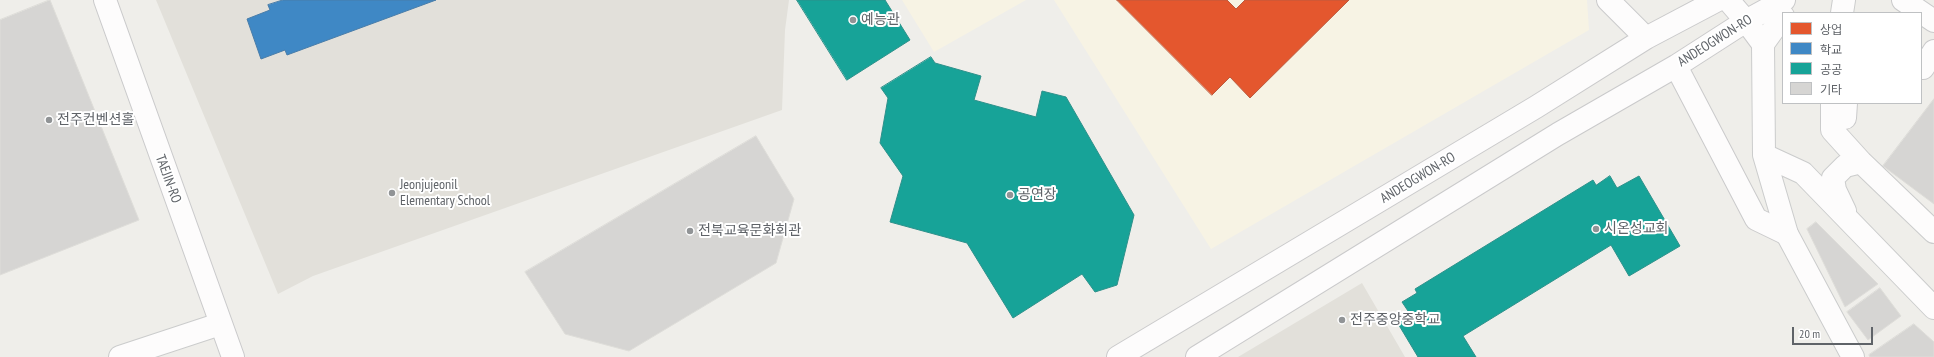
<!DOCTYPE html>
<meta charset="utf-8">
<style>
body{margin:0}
#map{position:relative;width:1934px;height:357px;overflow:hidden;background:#efeeea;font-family:"PT Sans Narrow","Noto Sans KR",sans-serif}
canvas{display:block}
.legend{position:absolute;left:1782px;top:12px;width:140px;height:92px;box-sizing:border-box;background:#fff;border:1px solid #bfc1c3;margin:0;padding:5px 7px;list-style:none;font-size:12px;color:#5f6368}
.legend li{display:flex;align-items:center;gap:8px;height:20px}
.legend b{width:20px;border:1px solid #bfc1c3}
.scale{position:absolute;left:1792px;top:327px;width:81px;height:18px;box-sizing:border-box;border:2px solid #5f6368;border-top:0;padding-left:5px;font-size:12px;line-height:14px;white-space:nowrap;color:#5f6368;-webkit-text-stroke:3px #fff;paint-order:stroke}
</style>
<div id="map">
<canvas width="1934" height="357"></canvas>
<ul class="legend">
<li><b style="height:11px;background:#e4572e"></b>상업</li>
<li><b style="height:11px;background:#3f88c5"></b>학교</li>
<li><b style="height:11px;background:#17a398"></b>공공</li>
<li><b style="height:11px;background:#d6d5d3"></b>기타</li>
</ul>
<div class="scale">20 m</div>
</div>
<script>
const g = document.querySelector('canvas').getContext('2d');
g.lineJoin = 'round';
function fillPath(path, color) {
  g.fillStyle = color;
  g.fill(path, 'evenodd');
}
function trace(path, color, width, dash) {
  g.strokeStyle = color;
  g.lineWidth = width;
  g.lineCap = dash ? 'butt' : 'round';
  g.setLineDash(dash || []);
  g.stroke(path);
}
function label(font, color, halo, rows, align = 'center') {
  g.font = font + ' "PT Sans Narrow","Noto Sans KR",sans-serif';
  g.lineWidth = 4;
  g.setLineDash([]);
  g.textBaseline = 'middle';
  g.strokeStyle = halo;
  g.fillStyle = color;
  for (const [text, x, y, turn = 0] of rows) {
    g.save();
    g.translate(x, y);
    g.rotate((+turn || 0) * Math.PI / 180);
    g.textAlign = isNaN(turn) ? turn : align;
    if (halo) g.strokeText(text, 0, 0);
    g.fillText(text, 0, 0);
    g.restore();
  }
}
fillPath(new Path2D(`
 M902,0H1026L934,52Z
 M1054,0H1587L1589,30L1211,249Z`), '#f7f3e4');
fillPath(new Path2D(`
 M156,0H789L785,30L782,110L313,276L278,294Z
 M1362,283L1405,357H1238Z`), '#e2e0da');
const shops = new Path2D(`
 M1117,0H1227L1236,9L1245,0H1349L1250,98L1230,77L1212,95Z`);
fillPath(shops, '#e4572e');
trace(shops, '#bc5b3f', 1);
const schools = new Path2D(`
 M283,0H436L287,55L285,50L261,59L247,19L270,10L268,5Z`);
fillPath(schools, '#3f88c5');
trace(schools, '#497da9', 1);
const public = new Path2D(`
 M797,0H885L910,40L847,80Z
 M931,57L935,63L981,76L974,100L1036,117L1042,91L1066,97L1134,215L1117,285L1095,292L1082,274L1013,318L967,243L890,222L903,176L880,143L888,98L881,88Z
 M1610,176L1617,188L1639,176L1680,246L1629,276L1611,245L1463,336L1476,357H1418L1397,322L1410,314L1402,302L1417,293L1415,289L1593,180L1596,185Z`);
fillPath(public, '#17a398');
trace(public, '#2d908a', 1);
const building = new Path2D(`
 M50,0L139,220L0,275V20Z
 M1934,99V204L1883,166Z
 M756,136L794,199L776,263L629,351L565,334L525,272Z
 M1816,222L1878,284L1845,307L1807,229Z
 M1880,288L1901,316L1868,340L1847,312Z
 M1914,324L1934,342V357H1870L1869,355Z`);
fillPath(building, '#d6d5d3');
trace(building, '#deddd9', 1);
const street = new Path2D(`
 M1842,13L1844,0
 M1783,16L1763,44L1764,155L1787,234L1853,357
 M1832,103V130L1861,162L1934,232
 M1764,155L1803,173L1934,308
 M1845,211L1835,190L1833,178L1845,166L1861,162
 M120,357L220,324`);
const secondary = new Path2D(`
 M105,0L233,357
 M1608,0L1646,38
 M1728,0L1746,21L1763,44
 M1903,0L1934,21
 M1676,66L1756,219L1787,234
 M1921,68H1923L1934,51
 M1832,120L1845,118L1846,103
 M1118,357L1536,107L1646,38L1718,0
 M1197,357L1558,134L1676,66L1746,21L1784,0`);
trace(street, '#cbcccc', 24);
trace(secondary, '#cacacb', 24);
trace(street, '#fdfcfc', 22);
trace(secondary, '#fdfcfc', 22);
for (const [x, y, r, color] of [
 [853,20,4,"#919496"],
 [49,120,4,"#919496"],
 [392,193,4,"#919496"],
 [1010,195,4,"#919496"],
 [1596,229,4,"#919496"],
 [690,231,4,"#919496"],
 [1342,320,4,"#919496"]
]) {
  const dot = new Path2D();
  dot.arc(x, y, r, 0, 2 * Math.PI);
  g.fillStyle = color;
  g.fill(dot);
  trace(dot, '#fff', 1.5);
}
label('14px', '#5f6368', '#fff', [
 ["예능관",861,20],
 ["전주컨벤션홀",57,120],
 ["Jeonjujeonil",400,185],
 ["Elementary School",400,201],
 ["공연장",1018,195],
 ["시온성교회",1604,229],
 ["전북교육문화회관",698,231],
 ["전주중앙중학교",1350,320]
], 'left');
label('14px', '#5f6368', '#fff', [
 ["ANDEOGWON-RO",1715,41,-32],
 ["ANDEOGWON-RO",1418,178,-31],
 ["TAEJIN-RO",168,179,70]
]);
</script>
